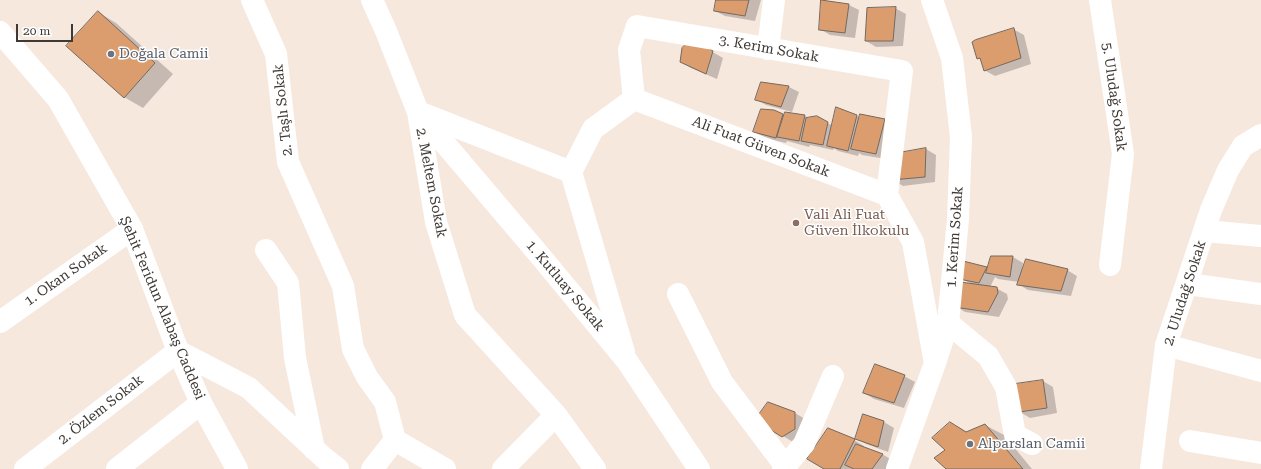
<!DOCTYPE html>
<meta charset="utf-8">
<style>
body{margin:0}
#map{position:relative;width:1261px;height:469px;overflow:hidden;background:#f7e8de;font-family:"Roboto Serif",serif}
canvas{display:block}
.scale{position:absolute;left:16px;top:24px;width:57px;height:18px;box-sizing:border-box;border:2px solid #3e3935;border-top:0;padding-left:5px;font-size:12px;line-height:14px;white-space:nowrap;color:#3e3935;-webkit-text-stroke:3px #fff;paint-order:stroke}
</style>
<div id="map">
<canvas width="1261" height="469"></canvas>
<div class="scale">20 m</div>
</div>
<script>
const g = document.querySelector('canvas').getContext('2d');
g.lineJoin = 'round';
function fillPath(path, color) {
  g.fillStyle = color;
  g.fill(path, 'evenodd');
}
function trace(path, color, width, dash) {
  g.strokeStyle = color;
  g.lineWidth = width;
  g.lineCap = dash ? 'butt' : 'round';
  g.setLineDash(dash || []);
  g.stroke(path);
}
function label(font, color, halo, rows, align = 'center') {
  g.font = font + ' "Roboto Serif",serif';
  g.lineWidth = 3;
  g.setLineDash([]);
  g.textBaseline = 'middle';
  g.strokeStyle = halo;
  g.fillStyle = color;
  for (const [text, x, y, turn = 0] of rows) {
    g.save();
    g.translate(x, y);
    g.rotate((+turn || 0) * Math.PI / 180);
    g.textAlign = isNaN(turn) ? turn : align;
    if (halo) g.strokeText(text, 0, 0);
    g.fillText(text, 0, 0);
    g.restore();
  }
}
fillPath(new Path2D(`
 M717,0H761L755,21L725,16L715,11Z
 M849,5L859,10L855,38L830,35L820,29Z
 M895,8L906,14L903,46L876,47L866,41Z
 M98,12L116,23L173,74L143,108L124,97Z
 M1013,29L1024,35L1031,64L995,76L984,70L981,60L978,58Z
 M692,40L723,58L717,79L691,68L681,62Z
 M762,83L789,87L799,92L792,112L766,105L756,99Z
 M774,111L784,116L785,113L805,116L808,118L817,117L833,126L857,116L860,118L884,120L894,126L886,159L862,155L859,153L858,156L838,151L834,148L833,150L810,145L809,147L787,141L786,143L765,138L755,132Z
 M926,149L936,155L935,182L903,186L893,180Z
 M1013,257L1023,263L1022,272L1067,270L1077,276L1071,296L1028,290L1018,284L1019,282L998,279L995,277L990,287L996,288L1007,294L1008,299L999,317L965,312L955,306L971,284L960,278L963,262L989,268Z
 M904,376L915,382L904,408L874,399L864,393Z
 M1043,381L1053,387L1057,413L1030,418L1020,412Z
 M795,413L805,419L793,442L783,436Z
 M863,415L884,422L894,428L888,452L866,444L856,438Z
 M951,423L967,432L985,425L1004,435L1032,469H947V450Z
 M854,440L864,446L863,448L882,454L892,460L886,469H826Z`), '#0003');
const building = new Path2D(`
 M716,0H749L745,16L714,11Z
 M821,0L849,4L845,33L819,30Z
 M896,7L893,41H865L867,8Z
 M98,11L155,63L124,98L66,46Z
 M1014,28L1021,58L984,71L980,58L977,59L972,42L975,40Z
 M692,38L713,51L706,74L680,62L682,48Z
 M761,82L789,86L781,107L755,100Z
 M836,107L857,115L848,151L827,146Z
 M761,109L774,110L783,114L776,138L753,132Z
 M785,112L805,115L799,141L777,137Z
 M860,114L885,119L876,154L851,149Z
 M817,116L828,122L823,145L801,141L806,118Z
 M926,148L925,177L892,180L893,154Z
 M991,256H1013L1010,277L986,273Z
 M1026,259L1068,269L1061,291L1017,285Z
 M963,261L987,267L979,283L959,279Z
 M960,282L997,287L998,293L988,312L954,307Z
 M875,364L905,375L894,403L863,393Z
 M1043,380L1047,408L1019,412L1015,384Z
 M768,402L795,412V429L782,437L755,420Z
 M863,414L884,421L878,447L855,439Z
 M950,422L966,432L985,424L1023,469H946L934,458L945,450L932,438Z
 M828,428L855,439L840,469H824L807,459Z
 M856,444L883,454L872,469H854L845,465Z`);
fillPath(building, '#db9d6d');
trace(building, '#74685f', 1);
trace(new Path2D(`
 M252,0L276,54L288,162L343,286L353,349L367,377L385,402L395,440
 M372,0L386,31L418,112L436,222L465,315L556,415L595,469
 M1100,0L1123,154L1110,265
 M768,49L774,0
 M634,99L629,50L637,26L902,71L887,195L913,242L935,363
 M634,99L887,195
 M418,112L542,258L627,361L699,469
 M421,113L571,172
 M1205,231L1261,236
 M266,250L288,283L295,358L314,449
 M1188,284L1261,294
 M678,294L722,382L786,467
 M0,322L132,229
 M948,323L988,356L1006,387L1015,435L1032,444
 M1166,345L1261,371
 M624,352L571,172L593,129L634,99
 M395,440L445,469
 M1190,441L1261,453
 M25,469L178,351L249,388L324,458L338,469
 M117,469L201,403
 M372,469L395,440
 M503,469L556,415
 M783,469L804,444L833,376
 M897,469L935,363L948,323L958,219L961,137L952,58L932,0
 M1151,469L1166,345L1211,210L1228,170L1243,146L1261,135`), '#fff', 22);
trace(new Path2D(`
 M0,32L58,99L132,229L178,351L201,403L237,469`), '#fff', 22);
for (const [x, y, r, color] of [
 [111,54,4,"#6b7280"],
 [796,223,4,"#8d6e63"],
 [970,444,4,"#6b7280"]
]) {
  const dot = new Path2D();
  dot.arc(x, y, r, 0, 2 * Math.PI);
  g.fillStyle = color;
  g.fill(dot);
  trace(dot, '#fff', 1.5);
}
label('14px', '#3e3935', '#fff', [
 ["3. Kerim Sokak",769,49,10],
 ["5. Uludağ Sokak",1114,97,82],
 ["2. Taşlı Sokak",283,110,-96],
 ["Ali Fuat Güven Sokak",761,147,21],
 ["2. Meltem Sokak",431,183,79],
 ["1. Kerim Sokak",955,237,-86],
 ["1. Okan Sokak",66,275,-35],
 ["1. Kutluay Sokak",565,286,50],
 ["2. Uludağ Sokak",1185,293,-72],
 ["Şehit Feridun Alabaş Caddesi",162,308,67],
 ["2. Özlem Sokak",101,410,-38]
]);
label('14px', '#5b616d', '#fff', [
 ["Doğala Camii",119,54],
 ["Alparslan Camii",978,444]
], 'left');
label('14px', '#785e54', '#fff', [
 ["Vali Ali Fuat",804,215],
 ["Güven İlkokulu",804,231]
], 'left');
</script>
